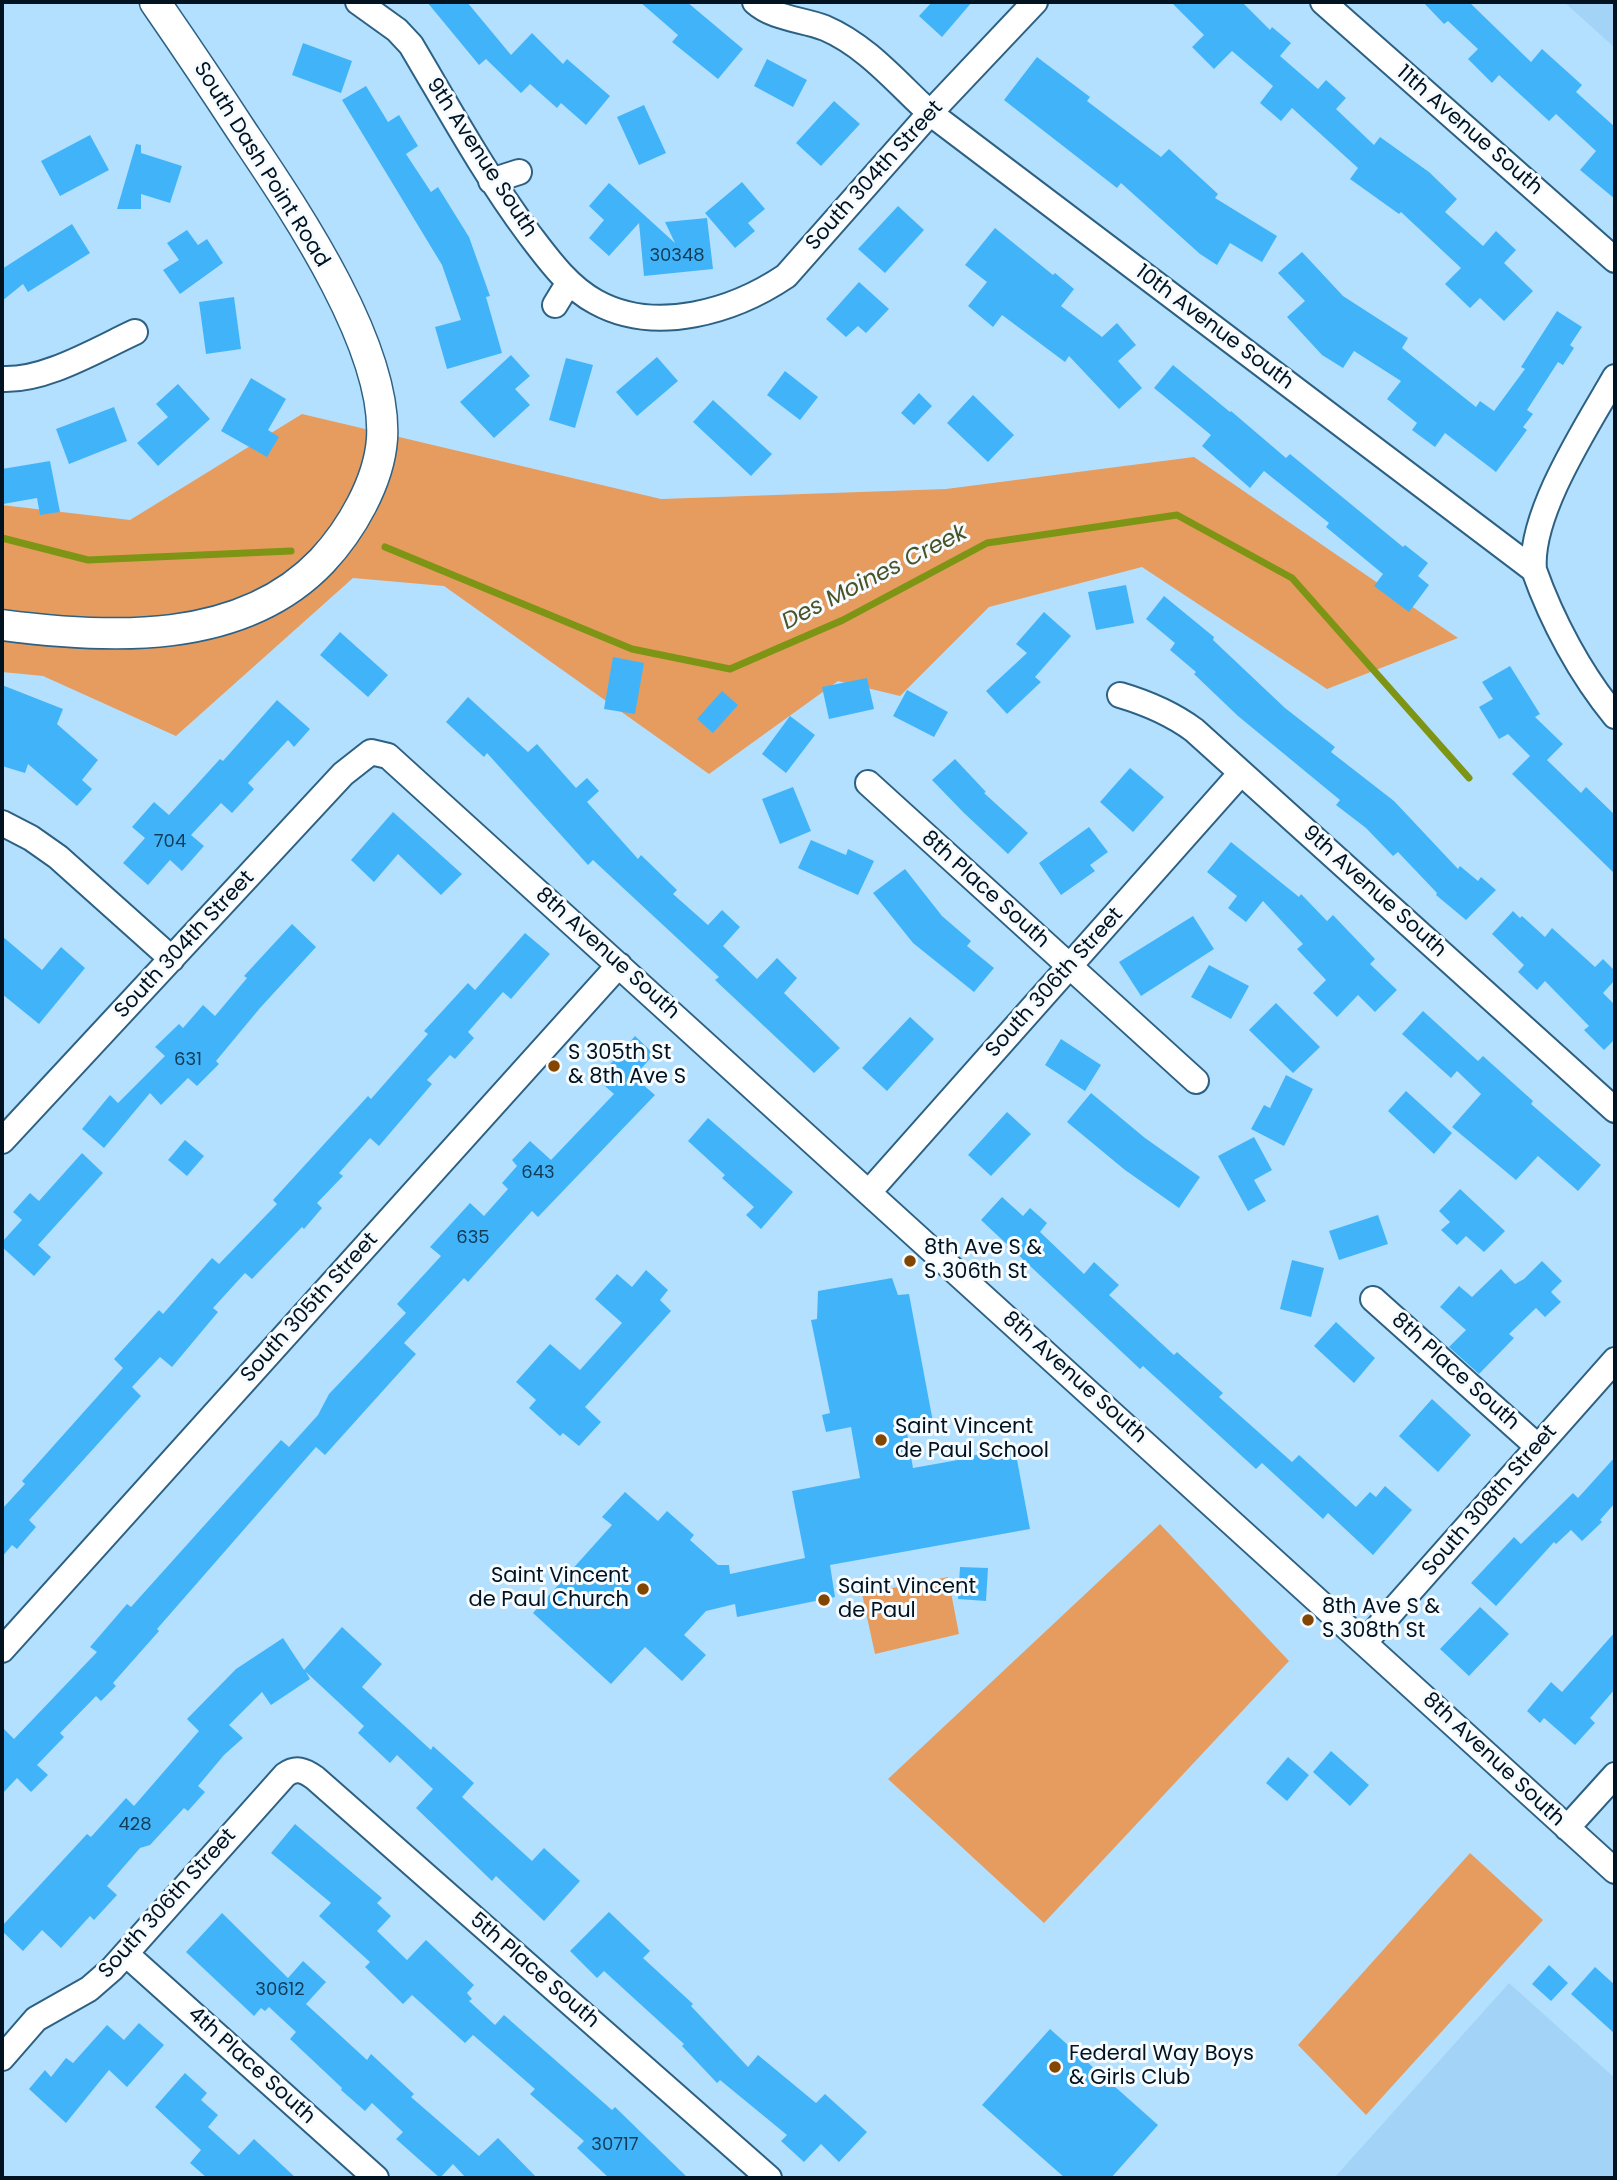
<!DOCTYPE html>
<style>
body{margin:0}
#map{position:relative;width:1617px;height:2180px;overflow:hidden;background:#b4e0ff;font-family:Poppins,sans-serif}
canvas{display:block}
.frame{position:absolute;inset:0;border:4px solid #011320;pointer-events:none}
</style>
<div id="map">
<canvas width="1617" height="2180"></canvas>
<div class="frame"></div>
</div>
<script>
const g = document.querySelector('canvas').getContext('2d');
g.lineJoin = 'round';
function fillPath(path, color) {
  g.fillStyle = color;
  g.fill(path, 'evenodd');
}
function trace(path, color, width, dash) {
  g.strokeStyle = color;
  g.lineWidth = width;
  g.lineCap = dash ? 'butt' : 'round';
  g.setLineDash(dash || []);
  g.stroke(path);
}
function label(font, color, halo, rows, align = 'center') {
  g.font = font + ' Poppins,sans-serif';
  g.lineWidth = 6;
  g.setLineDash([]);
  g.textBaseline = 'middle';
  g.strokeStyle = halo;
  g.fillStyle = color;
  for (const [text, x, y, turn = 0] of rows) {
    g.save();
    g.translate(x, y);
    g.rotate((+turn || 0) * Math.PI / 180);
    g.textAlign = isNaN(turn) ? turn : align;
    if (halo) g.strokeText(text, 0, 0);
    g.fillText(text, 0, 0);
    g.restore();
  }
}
fillPath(new Path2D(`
 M1564,2H1615V48Z
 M1509,1983L1615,2078V2178H1334Z`), '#a3d4f8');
fillPath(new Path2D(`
 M302,414L661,499L946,489L1194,457L1458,638L1327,689L1142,567L989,607L900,696L838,681L709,774L444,586L353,578L176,736L43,676L2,672V505L130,520Z
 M1160,1524L1289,1661L1044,1923L888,1779Z
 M948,1577L959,1634L875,1654L862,1594Z
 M1470,1853L1543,1920L1366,2115L1298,2045Z`), '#e69c5f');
trace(new Path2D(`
 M2,538L88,560L291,551
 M385,547L632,649L730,669L843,620L987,543L1177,515L1292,578L1469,778`), '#7e9415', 7);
fillPath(new Path2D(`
 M427,2H467L511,55L532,33L563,64L567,59L610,96L586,125L561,103L557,108L530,84L521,93L486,59L479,65Z
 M640,2H687L743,49L718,79L672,42L678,35Z
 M932,2H972L942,37L919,16Z
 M1171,2H1242L1270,30L1272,27L1291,43L1280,56L1318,89L1326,80L1346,98L1336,109L1374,145L1380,137L1429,172L1457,199L1445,212L1483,246L1496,231L1516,250L1504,263L1533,291L1504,321L1480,298L1470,308L1445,284L1461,268L1401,212L1399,214L1350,179L1358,168L1292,108L1281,121L1260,103L1273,86L1232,51L1214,69L1192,47L1204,35Z
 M1423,2H1469L1531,62L1542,49L1582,85L1576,92L1615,127V199L1580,170L1596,151L1556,114L1549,121L1499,75L1492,83L1468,59L1478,49L1448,21L1444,24Z
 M303,43L352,61L341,93L292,75Z
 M1037,57L1090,97L1087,101L1161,157L1169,149L1218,194L1215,198L1277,236L1262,262L1230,243L1217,265L1200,254L1121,183L1117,188L1004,100Z
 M767,59L807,80L793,107L754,86Z
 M366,86L388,122L399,115L418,146L406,154L431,192L438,187L469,237L490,296L486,297L502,353L447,369L435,327L461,320L442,265L342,100Z
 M834,101L860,124L821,166L796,143Z
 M644,105L666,153L639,165L617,117Z
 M90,135L109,170L60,196L41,161Z
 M136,144L141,145V153L182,166L170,203L141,194V209H117Z
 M742,182L765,209L748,223L755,231L735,248L705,213Z
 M609,183L675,243L665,222L707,218L713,269L644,276L639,223L609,256L589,238L604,220L589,206Z
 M898,206L924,230L885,273L858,249Z
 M72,224L90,253L28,292L23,284L2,301V269Z
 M995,228L1053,275L1055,273L1074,289L1061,306L1102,337L1117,323L1136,345L1118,361L1142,388L1119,409L1069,356L1065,362L1002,315L993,327L968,306L987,282L965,265Z
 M187,230L198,245L207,239L223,263L180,294L163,270L179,260L167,243Z
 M1302,252L1343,296L1408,338L1402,348L1476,407L1480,401L1494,411L1525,369L1521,367L1557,311L1582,327L1570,345L1574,348L1563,365L1558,362L1527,410L1533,414L1523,427L1527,430L1496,472L1445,433L1435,447L1412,430L1417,423L1387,399L1401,381L1354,351L1343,368L1322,355L1287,317L1305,301L1278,273Z
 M859,282L889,309L866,333L858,326L846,337L826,319Z
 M234,297L241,349L206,354L199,302Z
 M511,355L530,376L515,389L530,405L494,438L460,402Z
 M657,357L678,381L637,416L616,392Z
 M566,358L593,365L575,428L549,420Z
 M1173,365L1230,412L1231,411L1286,458L1290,454L1403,547L1405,545L1428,563L1418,576L1429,585L1409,612L1374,586L1383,574L1326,527L1329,523L1264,471L1250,488L1202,446L1211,435L1154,388Z
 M785,371L818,397L800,420L767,395Z
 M251,378L286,399L268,430L279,437L267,457L221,431Z
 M178,384L210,419L158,466L137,443L168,417L156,404Z
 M919,393L932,406L914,425L901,413Z
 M973,395L1014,435L988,462L947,423Z
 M713,400L772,454L751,476L693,422Z
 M114,407L127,441L69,464L56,429Z
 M50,461L60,512L40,515L37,498L3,504L2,469Z
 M1126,585L1134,623L1096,630L1088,592Z
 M1164,596L1214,637L1213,640L1285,708L1335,747L1331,752L1394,801L1458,869L1460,866L1478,881L1481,877L1496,890L1466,920L1436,895L1437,893L1398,852L1393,856L1366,828L1336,805L1340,800L1238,716L1194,674L1196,672L1170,650L1175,643L1146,619Z
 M1044,612L1071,636L1035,677L1041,682L1007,714L986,691L1027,653L1016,644Z
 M340,632L388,675L368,697L320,655Z
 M613,657L644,663L635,714L604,709Z
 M1510,666L1540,714L1535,717L1563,744L1547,760L1581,793L1586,787L1615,815V874L1512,774L1530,756L1508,734L1499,739L1479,707L1493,699L1482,682Z
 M867,678L874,709L829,719L822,687Z
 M2,685L63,709L57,724L98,760L82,780L92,789L77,806L28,764L25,773L2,766Z
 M907,690L948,712L934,737L893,716Z
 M722,691L738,705L713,733L697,719Z
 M468,697L528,752L537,744L576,788L587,778L599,791L587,802L638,859L641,855L677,890L673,894L708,925L722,910L740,927L723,946L757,979L777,958L797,978L784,993L840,1048L814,1073L715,980L719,977L593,860L588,865L487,753L484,757L446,722Z
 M277,700L310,729L294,747L288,740L248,783L254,789L232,813L221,803L191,835L204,846L182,871L170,860L148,885L123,863L145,838L132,827L154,802L169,815L220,759L223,761Z
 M790,716L815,735L786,773L762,754Z
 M955,759L986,792L984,793L1028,833L1008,854L964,813L932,780Z
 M1130,768L1164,797L1133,832L1100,802Z
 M793,787L811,831L780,844L762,799Z
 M393,812L462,874L441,895L398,854L374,882L351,860Z
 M1089,827L1108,852L1090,865L1095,871L1061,895L1039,863Z
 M811,840L846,855L848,849L874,861L858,895L798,868Z
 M1231,842L1299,897L1301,894L1327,921L1333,915L1375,959L1370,964L1397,990L1375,1012L1358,995L1337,1017L1313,993L1326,980L1297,949L1303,944L1263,901L1246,922L1228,908L1237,896L1207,872Z
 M905,869L942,916L971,941L967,946L994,968L974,992L913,943L873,893Z
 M1513,911L1520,918L1522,916L1545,937L1552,928L1595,967L1603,959L1615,971V980L1603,993L1615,1005V1039L1604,1050L1584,1030L1589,1026L1545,981L1537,990L1518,972L1524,965L1492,934Z
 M1193,916L1214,949L1141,996L1119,962Z
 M292,924L316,947L260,1008L216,1061L219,1064L197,1086L188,1078L161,1105L150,1093L104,1148L82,1129L110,1095L118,1103L165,1056L155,1047L179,1024L183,1028L203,1005L215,1016L247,978L244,976Z
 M525,933L550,954L511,999L503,992L468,1032L474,1038L455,1059L450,1055L427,1080L432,1084L379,1146L370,1138L339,1173L343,1176L317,1203L322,1208L304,1229L302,1227L252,1279L245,1273L213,1308L218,1312L172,1367L160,1357L132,1387L141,1396L29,1520L36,1527L17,1549L12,1545L2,1557V1509L25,1484L22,1481L123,1368L114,1359L159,1310L163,1314L212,1258L219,1264L277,1204L273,1200L368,1096L371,1099L428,1034L424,1031L468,983L475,990Z
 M2,936L42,970L61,947L85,968L39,1024L2,994Z
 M1209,965L1249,986L1231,1019L1191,997Z
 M1276,1003L1320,1047L1293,1073L1249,1030Z
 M1423,1011L1478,1061L1483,1056L1533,1101L1531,1104L1601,1165L1578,1191L1538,1156L1516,1180L1452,1127L1481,1094L1457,1071L1451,1078L1402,1034Z
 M910,1017L934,1039L887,1091L862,1068Z
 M635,1036L654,1054L634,1077L655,1095L538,1217L532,1211L468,1282L464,1278L404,1343L416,1354L325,1455L316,1447L157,1629L159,1631L113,1683L116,1686L101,1701L96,1696L60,1733L64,1737L37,1765L48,1775L31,1792L17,1778L2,1794V1727L14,1739L97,1652L90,1647L127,1604L131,1607L281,1440L289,1447L318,1415L329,1394L406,1313L397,1304L441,1256L430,1247L470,1203L484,1216L508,1189L502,1183L517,1166L512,1160L530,1141L551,1160L614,1094L597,1079Z
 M1061,1039L1101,1065L1085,1091L1045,1065Z
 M1286,1075L1313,1089L1284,1146L1251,1129L1264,1105L1270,1108Z
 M1406,1091L1452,1133L1434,1154L1388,1111Z
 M1091,1093L1145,1138L1200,1177L1179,1208L1125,1170L1067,1122Z
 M1007,1112L1031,1134L991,1176L968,1155Z
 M708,1118L793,1192L761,1229L746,1215L754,1207L722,1178L725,1175L688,1141Z
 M1254,1137L1272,1170L1254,1180L1266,1201L1248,1211L1218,1156Z
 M185,1140L204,1156L187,1176L168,1160Z
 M82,1153L103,1173L38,1245L51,1257L34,1276L2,1247V1242L22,1220L13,1212L30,1193L39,1201Z
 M1460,1189L1505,1231L1484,1252L1466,1236L1457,1245L1441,1230L1450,1222L1439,1211Z
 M1002,1197L1023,1216L1030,1208L1047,1223L1040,1232L1084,1274L1094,1262L1119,1285L1109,1295L1174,1355L1177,1352L1223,1393L1219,1397L1292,1462L1299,1455L1356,1507L1370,1492L1376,1497L1385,1486L1412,1510L1373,1555L1328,1513L1323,1519L1262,1463L1256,1469L1143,1366L1140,1369L981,1220Z
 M1378,1215L1388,1244L1339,1260L1329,1231Z
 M1292,1260L1324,1268L1311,1317L1280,1309Z
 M1542,1261L1562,1281L1551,1292L1561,1302L1545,1317L1536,1308L1509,1334L1514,1338L1479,1374L1449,1347L1466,1330L1440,1307L1459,1286L1472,1297L1501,1269L1515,1284L1524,1279Z
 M646,1270L668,1290L660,1300L671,1311L585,1407L601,1422L579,1446L563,1433L560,1436L529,1408L536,1400L516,1382L550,1344L580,1370L622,1323L595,1299L617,1274L632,1287Z
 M892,1278L898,1295L909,1294L933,1422L906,1427L913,1468L969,1458V1456L1015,1449L1030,1529L830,1565L835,1597L737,1617L735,1604L706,1611L684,1635L706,1655L682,1681L645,1647L611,1684L533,1613L612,1525L602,1517L625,1492L658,1521L667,1511L694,1535L690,1540L718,1565H729L730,1574L805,1558L792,1491L860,1478L851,1427L826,1432L822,1415L830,1413L811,1320L817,1319L818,1291Z
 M1336,1322L1375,1358L1354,1383L1314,1346Z
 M1432,1399L1471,1435L1438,1472L1399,1436Z
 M1615,1457V1503L1600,1520L1602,1522L1582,1541L1571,1530L1556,1544L1554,1542L1496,1606L1471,1583L1514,1537L1521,1544L1573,1493L1578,1498Z
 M960,1567L988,1568L986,1601L958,1599Z
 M1480,1607L1509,1634L1469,1676L1440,1649Z
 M342,1627L382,1664L362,1687L431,1750L433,1746L474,1783L462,1797L532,1861L544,1848L580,1881L544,1921L496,1876L492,1881L416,1808L433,1789L397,1755L390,1763L358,1733L364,1726L306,1672L310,1679L271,1705L262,1692L229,1725L243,1738L224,1755L198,1786L205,1792L188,1811L184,1808L150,1845L140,1848L107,1886L117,1895L94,1920L90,1916L61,1948L42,1930L23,1951L2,1931V1926L87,1834L91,1837L126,1798L134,1806L199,1731L187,1719L236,1669L283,1638L304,1670Z
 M1615,1632V1689L1590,1718L1595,1723L1575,1745L1544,1718L1540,1723L1527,1711L1551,1682L1562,1692Z
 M1331,1751L1369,1785L1350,1806L1313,1772Z
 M1288,1757L1309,1775L1287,1801L1266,1783Z
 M295,1824L382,1898L377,1903L391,1916L377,1931L407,1960L426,1940L474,1985L467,1993L472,1999L469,2001L495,2025L504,2015L612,2110L615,2107L688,2178H609L577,2148L584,2141L530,2094L535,2089L473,2035L465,2043L412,1995L403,2004L365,1967L370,1962L319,1916L331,1903L271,1853Z
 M609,1912L650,1951L643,1958L693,2004L691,2006L748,2067L758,2055L816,2103L825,2094L867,2132L839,2162L821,2144L804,2162L781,2141L787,2135L720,2080L717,2083L682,2046L684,2044L604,1971L597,1978L570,1951Z
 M222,1913L288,1978L303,1961L326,1982L306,2004L367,2060L371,2054L414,2094L411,2097L479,2156L498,2138L537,2178H466L453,2164L440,2178L396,2139L403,2132L372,2103L365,2111L341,2090L342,2088L290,2039L296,2032L269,2007L265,2011L261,2008L254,2016L186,1952Z
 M1549,1965L1568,1983L1551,2001L1532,1984Z
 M1595,1967L1615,1985V2034L1571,1994Z
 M139,2023L164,2045L127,2087L109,2070L66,2123L29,2089L45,2070L51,2077L66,2058L73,2063L107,2025L124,2040Z
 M1050,2029L1158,2125L1111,2178H1065L982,2105Z
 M185,2073L207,2093L201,2100L218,2115L208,2127L239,2155L254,2139L296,2178H207L190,2163L201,2150L155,2107Z`), '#41b4f9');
const minor = new Path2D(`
 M358,2L397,30L411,45C449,109 485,175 529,234C548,259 568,287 596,302C656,335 734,311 786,276L930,113L1035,2
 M755,2C774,19 802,19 825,28C867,46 897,83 930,113L1534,570C1552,621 1581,675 1615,716
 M1323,2L1615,260
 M491,181L519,172
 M555,305L569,282
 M2,379C45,381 96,350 135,332
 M1534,570C1529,514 1587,426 1615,377
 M1120,695C1147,703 1171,713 1194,730L1615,1110
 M868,783L1196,1081
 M2,823L31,838L58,857L172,959
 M2,1141L343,774L371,752L388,756L1615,1871
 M869,1192L1241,773
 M1373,1299L1537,1446
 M1365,1642L1615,1360
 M2,1650L619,965
 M1567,1828L1615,1775
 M126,1954L376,2178
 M2,2058L36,2019L89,1989L112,1969L285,1775C296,1767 304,1770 315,1778L769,2178`);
const major = new Path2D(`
 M2,625C109,639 241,646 322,561C351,530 379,482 382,439C388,345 292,206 241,130C213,87 184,44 155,2`);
trace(minor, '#2d6184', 28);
trace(major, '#2d6184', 33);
trace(minor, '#fff', 24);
trace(major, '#fff', 30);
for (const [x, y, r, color] of [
 [554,1066,7,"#824600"],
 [910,1261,7,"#824600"],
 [881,1440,7,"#824600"],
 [643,1589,7,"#824600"],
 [824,1600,7,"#824600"],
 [1308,1620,7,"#824600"],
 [1055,2067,7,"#824600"]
]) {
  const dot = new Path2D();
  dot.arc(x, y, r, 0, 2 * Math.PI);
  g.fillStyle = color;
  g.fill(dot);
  trace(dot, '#f6fbff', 2.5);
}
label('18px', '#113b56', null, [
 ["30348",677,256],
 ["704",170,842],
 ["631",188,1060],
 ["643",538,1173],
 ["635",473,1238],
 ["428",135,1825],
 ["30612",280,1990],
 ["30717",615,2145]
]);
label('21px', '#011320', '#f6fbff', [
 ["11th Avenue South",1469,131,41],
 ["9th Avenue South",481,158,57],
 ["South Dash Point Road",261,165,58],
 ["South 304th Street",875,176,-48],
 ["10th Avenue South",1214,328,37],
 ["8th Place South",985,890,42],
 ["9th Avenue South",1374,892,42],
 ["South 304th Street",185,945,-47],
 ["8th Avenue South",607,954,42],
 ["South 306th Street",1055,983,-48],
 ["South 305th Street",310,1308,-48],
 ["8th Place South",1455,1372,42],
 ["8th Avenue South",1074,1378,42],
 ["South 308th Street",1490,1501,-49],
 ["8th Avenue South",1493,1760,43],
 ["South 306th Street",168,1904,-48],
 ["5th Place South",534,1971,41],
 ["4th Place South",251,2066,42]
]);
label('21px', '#011320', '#f6fbff', [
 ["S 305th St",568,1054],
 ["& 8th Ave S",568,1078],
 ["8th Ave S &",924,1249],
 ["S 306th St",924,1273],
 ["Saint Vincent",895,1428],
 ["de Paul School",895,1452],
 ["Saint Vincent",629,1577,"right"],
 ["de Paul Church",629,1601,"right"],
 ["Saint Vincent",838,1588],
 ["de Paul",838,1612],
 ["8th Ave S &",1322,1608],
 ["S 308th St",1322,1632],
 ["Federal Way Boys",1069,2055],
 ["& Girls Club",1069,2079]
], 'left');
label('italic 23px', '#495326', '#f6fbff', [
 ["Des Moines Creek",875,578,-27]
]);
</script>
